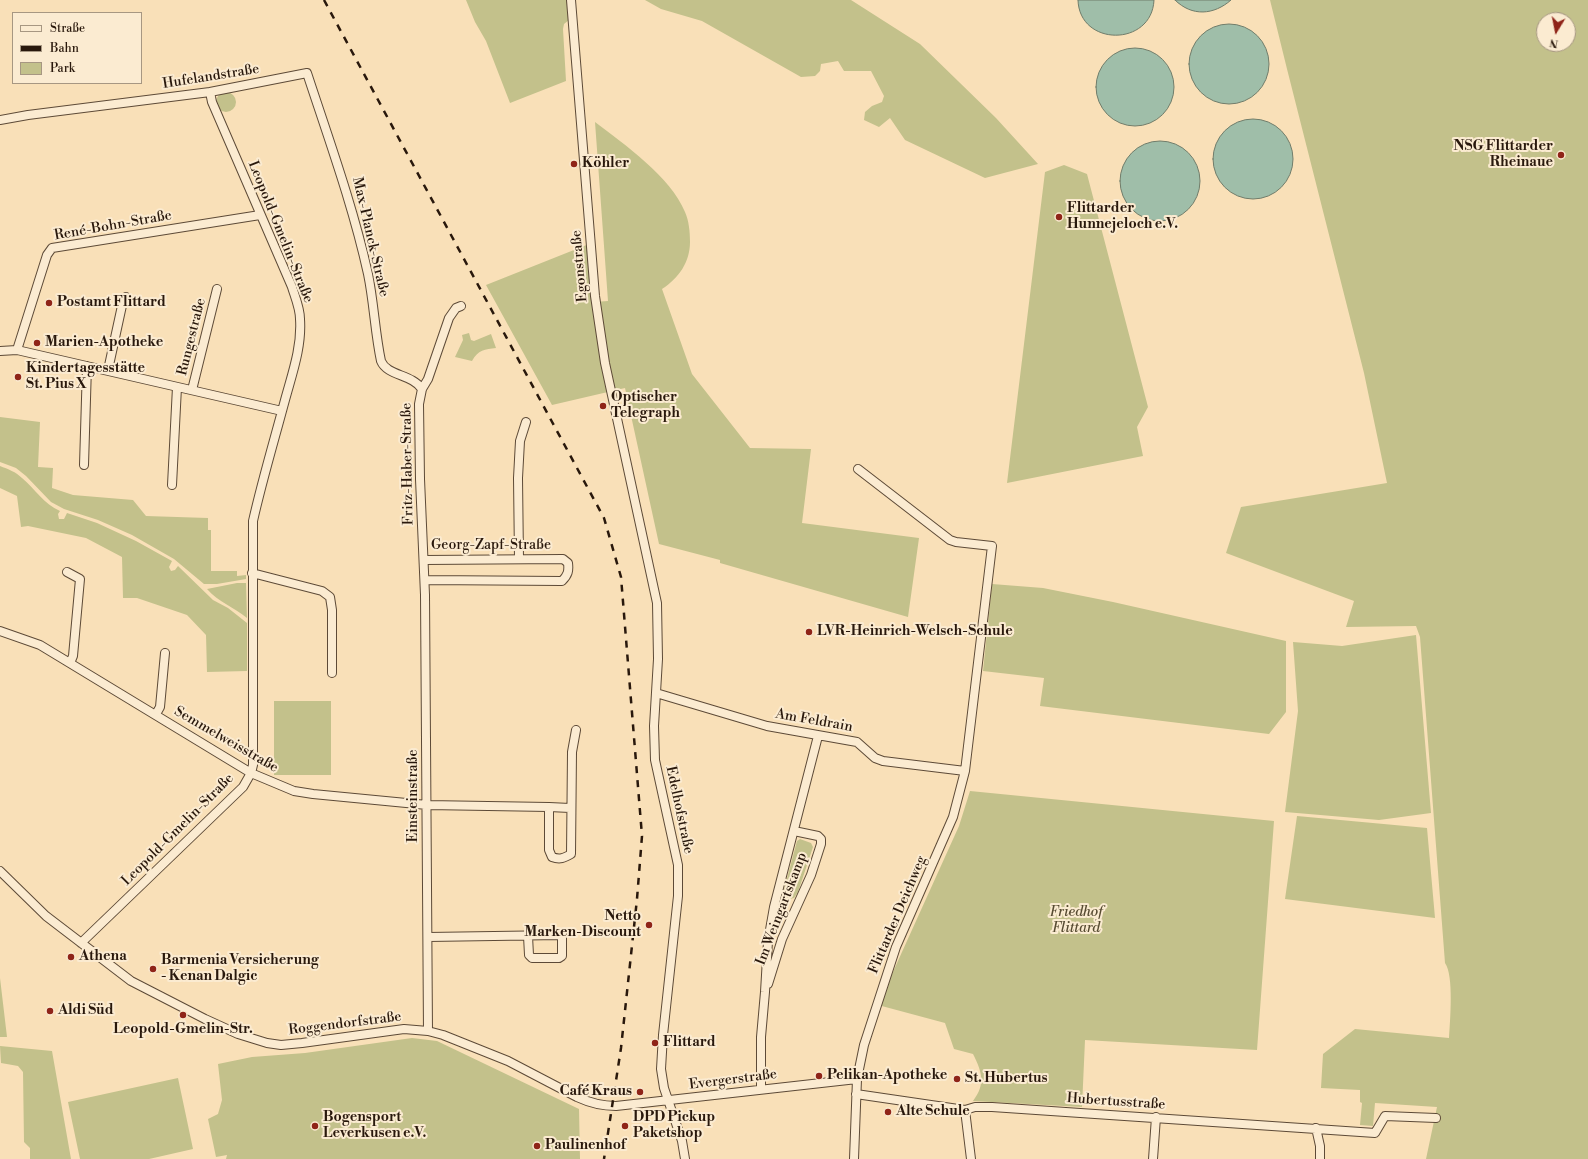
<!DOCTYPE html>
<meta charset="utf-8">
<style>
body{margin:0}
#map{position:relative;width:1588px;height:1159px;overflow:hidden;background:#f9e0b8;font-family:"Libre Bodoni",serif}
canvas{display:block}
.legend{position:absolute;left:12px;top:12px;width:130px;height:72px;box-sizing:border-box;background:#fbebd1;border:1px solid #a79782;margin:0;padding:5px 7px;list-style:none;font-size:12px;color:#29180c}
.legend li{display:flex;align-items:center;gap:8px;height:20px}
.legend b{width:20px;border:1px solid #a79782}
.north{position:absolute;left:1536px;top:12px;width:40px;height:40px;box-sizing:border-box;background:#fbebd1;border:1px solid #a79782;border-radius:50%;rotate:190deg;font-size:11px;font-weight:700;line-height:16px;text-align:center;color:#29180c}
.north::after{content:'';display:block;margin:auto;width:14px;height:18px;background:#8f2418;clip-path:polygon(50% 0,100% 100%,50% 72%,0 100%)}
</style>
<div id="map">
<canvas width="1588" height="1159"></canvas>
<ul class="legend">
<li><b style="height:5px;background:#fbebd1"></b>Straße</li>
<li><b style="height:5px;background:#29180c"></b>Bahn</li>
<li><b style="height:11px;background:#c3c18b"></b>Park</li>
</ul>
<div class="north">N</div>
</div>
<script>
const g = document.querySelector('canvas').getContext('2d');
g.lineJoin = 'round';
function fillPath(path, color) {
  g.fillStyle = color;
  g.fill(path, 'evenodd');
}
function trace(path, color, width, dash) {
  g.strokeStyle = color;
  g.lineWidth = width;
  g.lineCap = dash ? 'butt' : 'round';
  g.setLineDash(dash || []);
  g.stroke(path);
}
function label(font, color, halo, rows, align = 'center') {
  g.font = font + ' "Libre Bodoni",serif';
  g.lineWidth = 4;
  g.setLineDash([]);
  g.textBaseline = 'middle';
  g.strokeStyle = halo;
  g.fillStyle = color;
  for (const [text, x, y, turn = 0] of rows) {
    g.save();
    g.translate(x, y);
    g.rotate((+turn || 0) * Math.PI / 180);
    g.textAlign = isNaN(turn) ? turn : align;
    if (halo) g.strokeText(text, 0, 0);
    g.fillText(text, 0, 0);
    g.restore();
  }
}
fillPath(new Path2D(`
 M466,0H567L569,20L564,24L563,29L566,81L510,103L486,41L475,22Z
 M645,0H851L920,44L996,118L1038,164L985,178L905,140L890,118L879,127L864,120L865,112L872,106L882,102L884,96L871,71H844L838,61L821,64L820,71L815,76L801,77L702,21L661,9Z
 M1270,0H1588V1159H1426L1437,1107L1375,1103L1373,1126L1360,1125L1362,1103L1360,1102V1090L1321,1088L1323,1054L1355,1029L1449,1038C1450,1021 1454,975 1445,963L1420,637L1416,626L1346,627L1354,601L1226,553L1241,507L1387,483L1364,373L1287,69ZM1544,20H1568V44H1544Z
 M216 102a10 10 0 1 1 20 0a10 10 0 1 1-20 0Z
 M595,122C624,144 671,177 685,212C689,221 690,232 690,242C690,262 679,278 662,289L692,374L750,448L811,449L802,523L919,538L908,617L720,563V560L659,544L625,388L552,405L486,285L589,244L594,302L608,301Z
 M1064,165L1087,174L1148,407L1137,427L1143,456L1007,483L1045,172Z
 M469,333L471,340L474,341L491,334L496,348C485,349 478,350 472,361L455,357L463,340L462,335Z
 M0,417L40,422L38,467L53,468L52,488L73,495L133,500L146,516L208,518V530H211V571H237V576L246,575V579L217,584H204L174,559L132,535L98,520L64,509L51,502L26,476L16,468L0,462Z
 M0,466C8,469 16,472 22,478C35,489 44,504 60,511L58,514L59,519H64L67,513L97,523L136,541L172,561L169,567L171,571L175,570L178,566L213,600L228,608L247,623V671L207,672L206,635L187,615L137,598H123L122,557L86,538L28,526L21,527L17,496L0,488Z
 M237,583H246L247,618C234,607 218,602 207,589Z
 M992,584L1043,588L1113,602L1286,641V712L1269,734L1040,706L1044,678L983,671Z
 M1416,635L1431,813L1379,820L1285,812L1298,711L1293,642L1342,646Z
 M274,701H331V775H274Z
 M970,791L1274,821L1257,1050L1085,1040L1082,1107L973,1101C986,1084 982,1072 973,1054L954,1049L945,1023L878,1005L959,826Z
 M1297,816L1427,828L1435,918L1285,899Z
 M800,839L811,843L813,847L798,892L794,898L781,901L797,841Z
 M0,978L7,1037H0Z
 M412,1038L437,1041L579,1109L580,1159H226L227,1155L216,1157L208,1119L218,1114L222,1100L218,1064L252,1057L305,1053Z
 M0,1046L52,1051L71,1159H30V1148L24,1142L23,1072L18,1066L1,1063Z
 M178,1078L193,1149L149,1159H80L68,1102Z`), '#c3c18b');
const water = new Path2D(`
 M1078,0H1154C1152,47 1079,47 1078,0Z
 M1175,0H1231C1214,15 1192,17 1175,0Z
 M1189 64a40 40 0 1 1 80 0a40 40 0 1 1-80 0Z
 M1096 87a39 39 0 1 1 78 0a39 39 0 1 1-78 0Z
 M1213 159a40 40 0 1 1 80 0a40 40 0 1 1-80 0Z
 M1120 181a40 40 0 1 1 80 0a40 40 0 1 1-80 0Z`);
fillPath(water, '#9fbea9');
trace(water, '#707c6a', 1);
const minor = new Path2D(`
 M571,0L595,296L605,363L657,603L658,659L654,726L655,760L678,865V896L663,1035L661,1069L664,1088L682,1141L685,1159
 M0,120L28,115L210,92L307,73C329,140 353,206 368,274C374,303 375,333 381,361C387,376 412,374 422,389
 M17,350L47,255L52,248L260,215
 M0,351L17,350L282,411
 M108,370L123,301L126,297
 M192,390L217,289
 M84,465L87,366
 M172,485L177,387
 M519,559L518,478L520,441L526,422
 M424,560L563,559L568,563C569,571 568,575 562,581L425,580
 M67,572L80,579L73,656L70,663
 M252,573L322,591L330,597L332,610V673
 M0,631L40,645L251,773L294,791L313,794L427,805L549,807
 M656,693L767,726L857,742L875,758L883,761L965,771
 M156,714L160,707L165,653
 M570,808L549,807V850L552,857C560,860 564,858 571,854L572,752L576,730
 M0,871L46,916L131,981L205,1019L238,1034L267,1043L281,1045L302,1043L404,1029L428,1031L443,1035L508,1061L577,1097C590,1103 602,1106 616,1106L857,1079
 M428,937L560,935L562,938V956L559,958H532L529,955L528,936
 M81,943L243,787L251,773L253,765V521C262,481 274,441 285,400C292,374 302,347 300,319C300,308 295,297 292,287L212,102L210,92
 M768,984L782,939L811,875L821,844V839L818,836L794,831
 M428,1031L425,595L420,479L419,404L422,389L428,379L449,318L456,308L461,306
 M761,1089V1037L765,992L768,941L774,907L818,736
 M856,1094L965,1110L975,1107H992L1375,1133L1385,1116L1436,1118
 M965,1110L971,1159
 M1316,1128L1320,1146V1159
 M854,1159L857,1079L864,1045L896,947L953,817L965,771L992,546L956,542L950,540L858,469
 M1153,1159L1156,1117`);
trace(minor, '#5d4a37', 10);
trace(minor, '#fbebd1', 8);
trace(new Path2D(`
 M324,0L604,518L621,577L642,836L637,899L621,1048L604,1159`), '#29180c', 2.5, [7, 7]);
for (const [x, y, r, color] of [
 [1561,155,4,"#8f2418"],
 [574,164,4,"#8f2418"],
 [1059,217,4,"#8f2418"],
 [49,303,4,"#8f2418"],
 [37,343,4,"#8f2418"],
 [18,377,4,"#8f2418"],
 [603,406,4,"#8f2418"],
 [809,632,4,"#8f2418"],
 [649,925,4,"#8f2418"],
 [71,957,4,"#8f2418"],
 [153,969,4,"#8f2418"],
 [50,1011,4,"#8f2418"],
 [183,1015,4,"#8f2418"],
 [655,1043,4,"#8f2418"],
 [819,1076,4,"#8f2418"],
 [957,1079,4,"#8f2418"],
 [640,1092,4,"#8f2418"],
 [888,1112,4,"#8f2418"],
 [315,1126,4,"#8f2418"],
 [625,1126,4,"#8f2418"],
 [537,1146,4,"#8f2418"]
]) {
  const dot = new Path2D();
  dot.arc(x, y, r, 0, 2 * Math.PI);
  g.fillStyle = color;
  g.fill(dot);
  trace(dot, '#fbebd1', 1.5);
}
label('14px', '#29180c', '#fbebd1', [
 ["Hufelandstraße",211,77,-9],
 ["René-Bohn-Straße",113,226,-10],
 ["Leopold-Gmelin-Straße",280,232,68],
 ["Max-Planck-Straße",370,237,77],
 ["Egonstraße",580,266,-95],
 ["Rungestraße",192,337,-76],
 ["Fritz-Haber-Straße",408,464,-91],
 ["Georg-Zapf-Straße",491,546],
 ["Am Feldrain",814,721,10],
 ["Semmelweisstraße",226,740,30],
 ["Einsteinstraße",414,796,-90],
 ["Edelhofstraße",679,810,78],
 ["Leopold-Gmelin-Straße",178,830,-45],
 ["Im Weingartskamp",782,909,-69],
 ["Flittarder Deichweg",898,915,-67],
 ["Roggendorfstraße",345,1024,-7],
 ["Evergerstraße",733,1080,-7],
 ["Hubertusstraße",1116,1102,4]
]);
label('bold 14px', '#29180c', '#fbebd1', [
 ["NSG Flittarder",1553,147,"right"],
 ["Rheinaue",1553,163,"right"],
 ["Köhler",582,164],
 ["Flittarder",1067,209],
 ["Hunnejeloch e.V.",1067,225],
 ["Postamt Flittard",57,303],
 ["Marien-Apotheke",45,343],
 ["Kindertagesstätte",26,369],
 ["St. Pius X",26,385],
 ["Optischer",611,398],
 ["Telegraph",611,414],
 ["LVR-Heinrich-Welsch-Schule",817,632],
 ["Netto",641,917,"right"],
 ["Marken-Discount",641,933,"right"],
 ["Athena",79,957],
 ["Barmenia Versicherung",161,961],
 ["- Kenan Dalgic",161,977],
 ["Aldi Süd",58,1011],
 ["Leopold-Gmelin-Str.",183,1030,"center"],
 ["Flittard",663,1043],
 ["Pelikan-Apotheke",827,1076],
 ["St. Hubertus",965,1079],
 ["Café Kraus",632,1092,"right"],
 ["Alte Schule",896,1112],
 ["Bogensport",323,1118],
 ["Leverkusen e.V.",323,1134],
 ["DPD Pickup",633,1118],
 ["Paketshop",633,1134],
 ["Paulinenhof",545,1146]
], 'left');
label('italic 14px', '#574b32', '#fbebd1', [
 ["Friedhof",1076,913],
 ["Flittard",1076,929]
]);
</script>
